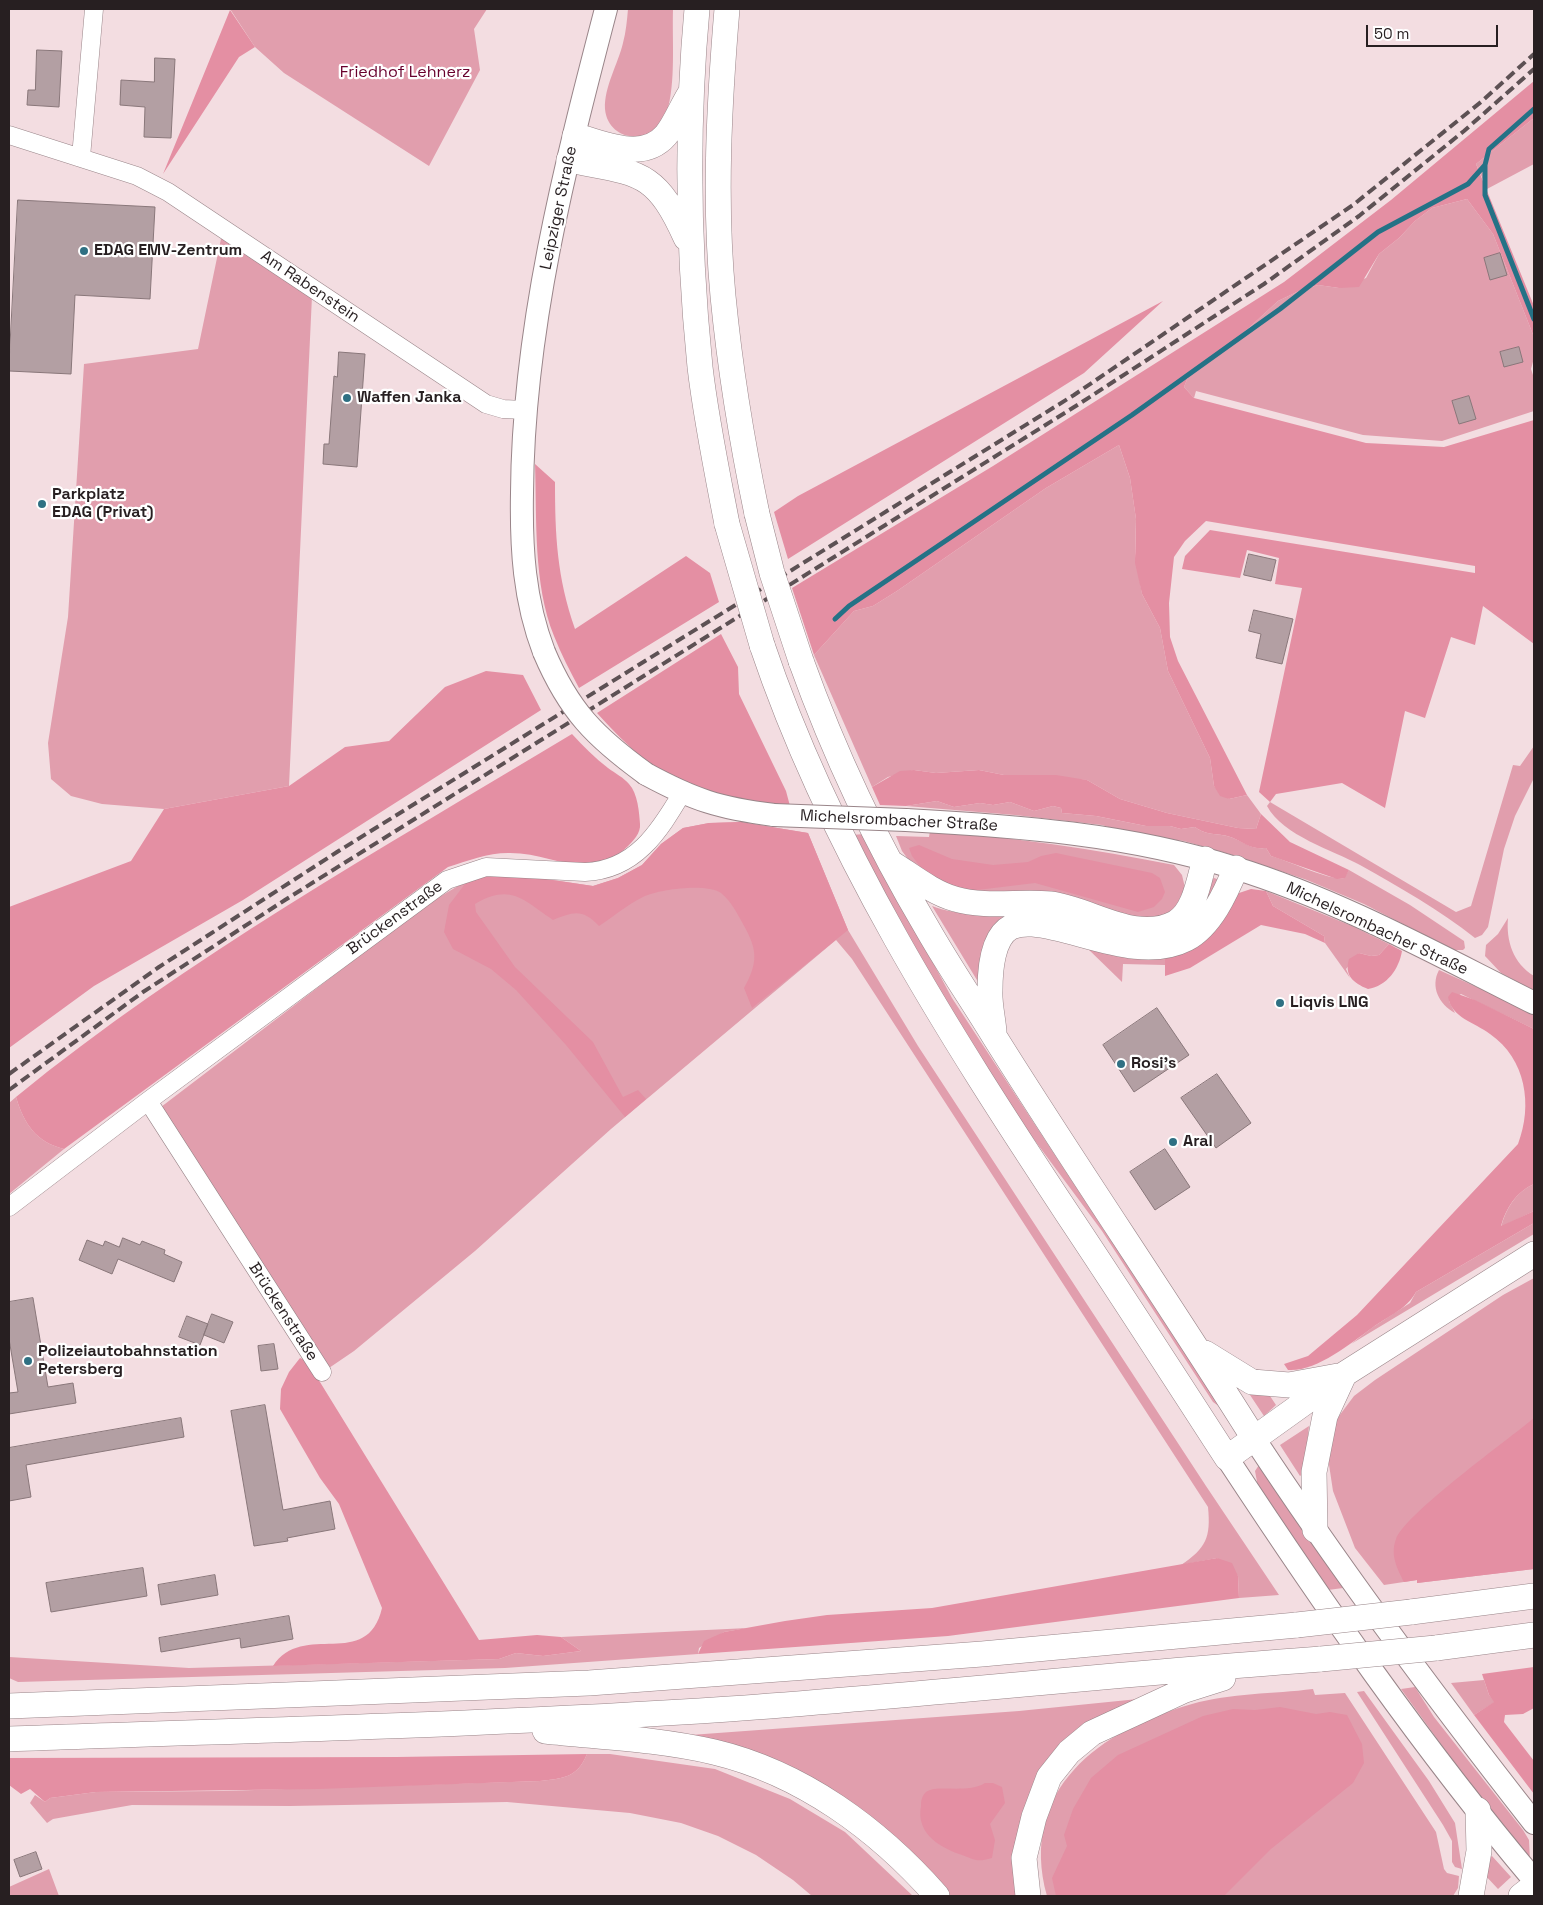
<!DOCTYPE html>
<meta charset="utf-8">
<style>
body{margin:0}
#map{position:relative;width:1543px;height:1905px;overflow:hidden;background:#f3dde1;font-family:"Space Grotesk",sans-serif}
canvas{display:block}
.frame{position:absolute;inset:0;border:10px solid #271f21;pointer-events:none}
.scale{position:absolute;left:1366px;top:25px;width:132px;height:22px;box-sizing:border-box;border:2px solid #271f21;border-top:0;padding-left:6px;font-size:15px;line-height:18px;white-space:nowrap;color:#271f21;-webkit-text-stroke:4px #fff;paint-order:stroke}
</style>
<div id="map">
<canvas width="1543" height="1905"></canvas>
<div class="frame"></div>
<div class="scale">50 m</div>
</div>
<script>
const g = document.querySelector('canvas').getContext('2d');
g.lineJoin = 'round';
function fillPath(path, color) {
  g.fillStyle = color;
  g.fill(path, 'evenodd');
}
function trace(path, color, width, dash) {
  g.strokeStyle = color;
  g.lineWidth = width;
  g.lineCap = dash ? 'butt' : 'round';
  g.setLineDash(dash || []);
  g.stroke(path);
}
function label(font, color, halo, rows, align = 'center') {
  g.font = font + ' "Space Grotesk",sans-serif';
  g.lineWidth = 4.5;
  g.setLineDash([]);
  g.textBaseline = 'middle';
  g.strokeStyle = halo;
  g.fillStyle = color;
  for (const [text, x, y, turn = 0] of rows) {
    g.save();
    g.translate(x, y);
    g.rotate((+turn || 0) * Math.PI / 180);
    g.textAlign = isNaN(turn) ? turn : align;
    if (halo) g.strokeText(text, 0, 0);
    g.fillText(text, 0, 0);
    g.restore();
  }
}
fillPath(new Path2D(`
 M230,9H487L474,29L480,70L429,166L284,73L255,47Z
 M628,9H673C672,40 676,82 667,112C655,147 608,143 605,109C604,87 618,64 623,43C626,32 627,20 628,9Z
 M1534,118V164L1487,189L1476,164Z
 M1467,199L1493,234L1534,337V358L1531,369L1534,378V411L1442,441L1363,435L1196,391L1194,398L1184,387L1188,377L1239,337L1278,301L1301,290L1318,285L1339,288L1366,278L1379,254L1399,238L1415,221L1432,208Z
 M222,234L312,296L289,786L164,809L102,804L71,796L51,779L48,743L68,617L84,364L198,349Z
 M1119,445L1130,478L1136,519L1135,553L1142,594L1160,628L1168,671L1210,758L1214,786L1229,799L1247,795L1261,814L1256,829L1238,828L1167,813L1120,799L1087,780L1004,775L979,770L936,773L914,770L888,777L872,787L814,655L854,611L873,606L897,591L1046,488Z
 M1534,746V778L1515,816L1504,849L1488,927L1482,935L1475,938C1440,910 1399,887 1360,865C1333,850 1283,836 1267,806L1270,802L1456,912L1471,906L1513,765L1520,766Z
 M937,801L954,807L980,803L993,805L1010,802L1034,811L1053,806L1061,808L1062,813L1096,816L1146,826H1170L1181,829L1195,827C1208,837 1219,832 1233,838C1248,844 1249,849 1266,848L1271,856C1289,861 1330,881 1344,878L1349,870L1410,905L1464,941L1465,948L1463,950H1453L1364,904L1307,880L1236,856L1184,841L1131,834L1102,825L1015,815L894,805L906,806Z
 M741,822L808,833L848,930L918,1046L1206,1486L1279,1595L1239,1598L1238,1576L1217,1558L1181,1565C1206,1548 1211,1538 1208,1507L852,959L836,940L611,1129L475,1251L354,1351L329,1368L161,1107L426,905L468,880L539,878L593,886L618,878L642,865L661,844L683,828L709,823Z
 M930,831C1013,837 1093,849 1174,865L1182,875L1187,896L1165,920L984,899L920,875L902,851L896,836L929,837Z
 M864,834L952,998L1220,1407L1213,1402L1102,1231L1024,1126L932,983L852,835Z
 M1214,878L1217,879C1222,891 1212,904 1204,913C1193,925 1182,937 1165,941C1099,956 973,851 983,990L932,906C948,912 967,915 984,913C996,912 1009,907 1022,908C1070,913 1132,950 1177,928C1188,923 1198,912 1203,901C1206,893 1206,883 1214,878Z
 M1266,891L1352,926L1389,944L1379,955L1371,956L1359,953L1346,969L1350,978L1325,943L1324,936L1273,906Z
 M1508,918C1506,941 1513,963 1534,976V991L1501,973L1485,956L1486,945L1498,934Z
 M1085,946L1165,952V965L1123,964L1122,982Z
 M1439,970L1534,1013V1029L1461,994L1449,1001L1455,1013C1439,1004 1430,987 1439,970Z
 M16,1097C24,1124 36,1142 64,1149L9,1194V1103Z
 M1534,1184V1211L1501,1227C1506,1208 1516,1192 1534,1184Z
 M1534,1223V1234L1351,1344L1373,1327L1410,1303L1416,1292Z
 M1534,1278V1569L1417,1583V1580L1384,1585L1355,1548L1333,1491L1328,1458L1331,1433L1339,1416L1354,1396L1375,1380L1503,1295Z
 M1248,1392L1268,1393L1276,1405L1264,1416Z
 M1309,1426L1304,1473L1300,1476L1280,1445Z
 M1259,1465L1343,1588L1328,1590L1259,1492L1255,1471Z
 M748,1628L724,1632L699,1648L698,1654L505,1668L18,1682L9,1678V1657L189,1668L499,1659L516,1653L543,1656L581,1651L561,1637Z
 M1484,1680L1489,1695L1495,1702L1474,1715L1451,1683Z
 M1415,1687L1434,1717L1523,1830L1529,1840L1530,1861L1477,1794L1401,1689Z
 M1313,1689L1315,1695L1345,1693L1436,1832L1444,1869L1447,1873L1459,1876L1458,1888L1453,1896H1047C1018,1789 1100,1730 1192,1704C1230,1693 1274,1694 1313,1689Z
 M1364,1691L1429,1781L1455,1823L1462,1869L1455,1867L1452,1862V1841L1443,1825L1357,1692Z
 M1148,1698L1049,1764L1024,1896H946L874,1821L663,1737L1019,1711Z
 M587,1754H610L715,1769L790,1799L845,1832L913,1896H812L793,1880L756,1855L718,1836L681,1823L630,1813L507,1802L290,1806L132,1805L53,1819L47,1823L30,1803L35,1795L45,1802L50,1798L96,1792L223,1791L540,1781C564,1778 577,1778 587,1754Z
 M1492,1856L1511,1877L1498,1889L1484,1874L1488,1859Z
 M49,1869L59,1896H9V1887Z`), '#e19ead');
fillPath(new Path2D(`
 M230,10L255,47L239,57L163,174Z
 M1534,81V118L1476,164L1534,306V337L1493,234L1467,199L1432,208L1415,221L1399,238L1379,254L1359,287L1339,288L1318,285L1301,290L1278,301L1239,337L1188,377L1184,387L1194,398L1366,443L1444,447L1534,420V644L1483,606L1475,645L1451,637L1425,718L1405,711L1385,808L1342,783L1276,794L1270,802L1259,792L1302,588L1275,584L1279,558L1247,550L1240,578L1182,569L1185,556L1210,530L1475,573V566L1206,521L1185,541L1174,557L1169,603L1170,637L1178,661L1247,795L1229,799L1220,796L1214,786L1210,758L1168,671L1160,628L1142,594L1135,563L1136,519L1130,478L1119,445L1046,488L897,591L873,606L854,611L814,655L792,588L993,466L1284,282L1391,200Z
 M1163,301L1084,373L788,559L774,512L798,496Z
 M535,464L555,482C555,536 557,577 575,629L686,556L710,573L719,602L579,688C570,671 561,654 554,636C533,583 537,520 535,464Z
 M721,634L738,667L739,694L786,791L790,806C754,802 716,796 682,782C649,769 621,739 597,713Z
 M486,671L523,675L541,710L243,900L94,986L9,1048V907L131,861L164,809L289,786L345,747L389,741L445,687Z
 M572,734C583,746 595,758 608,768C615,773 624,778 629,784C638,794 639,812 640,824C641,833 633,841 627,847C588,884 553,852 508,853C488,853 467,861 448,867L64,1149C36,1142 24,1124 16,1097C187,957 383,848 572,734Z
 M914,770L936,773L979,770L1004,775H1056L1087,780L1120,799L1167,813L1238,828L1256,829L1261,814L1290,842L1349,870L1345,878L1337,879L1271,856L1266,848C1248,849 1247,844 1233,838C1219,832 1208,837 1195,827L1181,829L1170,826H1146L1096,816L1062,813L1061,808L1053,806L1034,811L1010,802L993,805L980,803L954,807L937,801L906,806L880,805L872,787L900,771Z
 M741,822L808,833L848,930L752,1008L744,988C758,963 758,950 743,924C737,913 731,901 721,893C707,883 659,889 643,897C628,904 613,917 599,926C582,908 573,912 553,920C523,900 511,883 475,904L476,912L515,967L593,1042L623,1097L638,1090L646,1099L625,1117L566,1045L516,990L491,969L453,949L444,932L449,905L468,880L495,874L539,878L593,886L618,878L642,865L661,844L683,828L709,823Z
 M919,845L952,859L993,865L1028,862L1041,856L1056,853L1152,873L1160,878L1165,892L1162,899L1154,907L1138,912L1035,883L969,891L929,878L912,856L909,848Z
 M1251,889L1266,891L1273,906L1324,936L1325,943L1305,934L1261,925L1190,968L1165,976V952L1230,899L1239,893Z
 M1389,944L1402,951C1399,969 1387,986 1368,989C1353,983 1344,975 1349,959L1359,953L1371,956L1379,955Z
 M1452,992L1475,1000L1534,1029V1184C1516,1192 1506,1208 1501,1226L1534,1211V1223L1416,1292C1406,1310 1388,1316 1372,1328C1350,1344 1316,1372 1288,1370L1284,1364L1308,1356L1357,1315L1518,1144C1533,1105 1526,1059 1490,1034C1474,1022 1452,1018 1448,997Z
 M300,1358L307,1361L479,1640L537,1635L561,1637L581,1651L543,1656L516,1653L499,1659L273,1666C303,1620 367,1672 382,1608L339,1504L320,1478L280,1409L281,1389L289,1372Z
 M1534,1418V1569L1417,1583V1580L1404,1582C1397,1568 1390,1555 1396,1539C1405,1514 1509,1439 1534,1418Z
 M1217,1558L1232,1563L1238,1576L1239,1598L948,1636L698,1654L704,1641L724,1632L785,1621L827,1615L932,1608Z
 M1534,1667V1708L1523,1714L1505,1715L1504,1722L1534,1761V1794L1474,1715L1494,1702L1489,1695L1482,1674Z
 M1280,1707L1316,1714L1330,1712L1347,1715L1362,1744L1364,1763L1353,1783L1271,1849L1224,1896H1056L1052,1878L1067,1846L1064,1835L1073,1809L1091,1778L1118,1755L1203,1716L1233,1709L1255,1710Z
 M587,1754C577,1778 564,1778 540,1781L318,1789L96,1792L50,1798L45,1802L30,1789L21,1794L9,1785V1758L397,1757Z
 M985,1783H993L1002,1787L1005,1803L990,1824L995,1840L992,1858C975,1863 975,1859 959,1854C937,1846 916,1832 921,1806C921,1800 922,1796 926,1792C937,1784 967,1794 985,1783Z`), '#e48fa3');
trace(new Path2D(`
 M1534,109L1489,149L1485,165V195L1534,319
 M835,619L849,606L1132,415L1280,309L1378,232L1468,184L1485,165`), '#247286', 5);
const building = new Path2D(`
 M37,50L62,51L59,107L27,105L28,90H35Z
 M155,58L175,59L171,138L144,137L145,107L120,105L121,80L154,82Z
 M18,200L155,207L150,299L75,295L71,374L9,371Z
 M1500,253L1507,275L1490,280L1484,258Z
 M1519,347L1523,362L1504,367L1500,352Z
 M339,352L365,354L357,467L323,464L324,444H329L334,376L337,377Z
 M1469,396L1476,419L1459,424L1452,401Z
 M1249,554L1276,560L1271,581L1244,575Z
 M1254,610L1293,619L1282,664L1256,658L1261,634L1249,631Z
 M1157,1008L1189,1055L1134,1092L1103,1045Z
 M1217,1074L1251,1123L1216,1148L1181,1098Z
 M1165,1149L1190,1187L1155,1210L1130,1172Z
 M123,1238L140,1245L142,1241L165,1250L164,1254L182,1262L174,1282L118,1259L112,1274L79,1260L87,1240L103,1246L105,1241L119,1247Z
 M33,1298L48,1387L73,1383L76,1403L9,1414V1393L18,1392L9,1339V1302Z
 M212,1314L233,1322L224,1343L204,1335Z
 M187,1316L208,1324L200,1345L179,1337Z
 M274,1344L278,1369L261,1371L258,1346Z
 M265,1405L283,1510L330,1501L335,1529L287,1538L288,1541L254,1546L231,1411Z
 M181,1418L184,1437L26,1465L31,1497L9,1501V1448Z
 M143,1568L147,1596L51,1612L46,1583Z
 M215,1575L218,1595L161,1605L158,1585Z
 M289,1616L293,1639L241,1648L240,1638L161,1652L159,1638Z
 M36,1852L42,1869L20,1877L14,1860Z`);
fillPath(building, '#b39fa3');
trace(building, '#89777a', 1);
const minor = new Path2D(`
 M9,135L137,176L168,192L486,404L503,409L524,410
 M81,157L94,9
 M148,1101L322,1372
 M9,1207L148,1101L447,880L486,867L585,872C635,870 659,832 682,793`);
const major = new Path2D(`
 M544,652C524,600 521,548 522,493C523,329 565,166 606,9
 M646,774C694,800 719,808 774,815
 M906,820C1017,826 1128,834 1235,868C1339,900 1436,954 1534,1003
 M1255,1440C1342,1572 1436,1698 1534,1823
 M1227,1458C1323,1604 1422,1747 1534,1880`);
const highway = new Path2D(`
 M697,9C686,129 688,248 700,367C706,419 717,472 727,524
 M727,9C719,104 714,201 723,296C730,369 742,442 757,514
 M575,136C603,142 642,163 666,135C675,124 681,108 689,95
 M569,160C639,174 655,169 686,238
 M762,645C831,850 949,1034 1067,1213C1121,1294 1174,1376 1227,1458L1343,1375L1534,1254
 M801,661C834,753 877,844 927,928C948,965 972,1000 994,1036C1079,1172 1170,1304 1255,1440
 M893,864C912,876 933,893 955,899C986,908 1019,901 1050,904C1091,909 1135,944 1175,923C1195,912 1199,879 1205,859
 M994,1032C993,1018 989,1003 990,990C990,971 992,937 1011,927C1025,921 1042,925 1056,928C1096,937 1147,959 1186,939C1211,926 1226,892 1236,868
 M1205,1353L1252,1382L1289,1385L1338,1376
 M1315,1530L1314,1472L1325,1416L1343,1377
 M1411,1612L1534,1596
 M1436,1648L1534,1635
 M9,1706L589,1683L982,1654L1297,1625
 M545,1731C601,1737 658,1739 714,1752C802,1773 878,1829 937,1896
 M9,1739C249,1730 489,1725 729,1709C927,1695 1124,1673 1321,1659
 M1028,1896L1024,1858L1034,1817L1049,1777L1069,1752L1092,1733L1185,1690L1223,1678
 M1471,1896L1479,1851L1478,1810
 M1521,1896L1534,1886`);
trace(minor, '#998589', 19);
trace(major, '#998589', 24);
trace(highway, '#998589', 26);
trace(minor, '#fff', 18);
trace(major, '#fff', 22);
trace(highway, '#fff', 25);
trace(new Path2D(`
 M9,1074L159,967L337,852L1074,395L1353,205L1481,102L1534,54
 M9,1090L143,992L285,900L1079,404L1264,284L1359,216L1464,131L1534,69`), '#5d5154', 4, [10, 5]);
const majorBridge = new Path2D(`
 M544,652C569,711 595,737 646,774
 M774,815L906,820`);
const highwayBridge = new Path2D(`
 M757,514L772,573L801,661
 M727,524L762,645
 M1297,1625L1411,1612
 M1321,1659L1436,1648`);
trace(majorBridge, '#998589', 24, []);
trace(highwayBridge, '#998589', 26, []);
trace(majorBridge, '#fff', 22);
trace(highwayBridge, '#fff', 25);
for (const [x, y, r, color] of [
 [84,251,5,"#2f7083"],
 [347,398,5,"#2f7083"],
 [42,504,5,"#2f7083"],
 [1280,1003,5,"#2f7083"],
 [1121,1064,5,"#2f7083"],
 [1173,1142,5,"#2f7083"],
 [28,1361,5,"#2f7083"]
]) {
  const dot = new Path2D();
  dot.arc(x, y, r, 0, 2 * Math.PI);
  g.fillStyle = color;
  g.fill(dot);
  trace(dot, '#fff', 2);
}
label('16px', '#68002d', '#fff', [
 ["Friedhof Lehnerz",405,73]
]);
label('16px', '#271f21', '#fff', [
 ["Leipziger Straße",559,208,-78],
 ["Am Rabenstein",310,287,34],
 ["Michelsrombacher Straße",899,821,3],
 ["Brückenstraße",395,918,-36],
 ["Michelsrombacher Straße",1377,929,25],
 ["Brückenstraße",283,1312,57]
]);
label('bold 16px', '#271f21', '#fff', [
 ["EDAG EMV-Zentrum",94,251],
 ["Waffen Janka",357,398],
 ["Parkplatz",52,495],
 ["EDAG (Privat)",52,513],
 ["Liqvis LNG",1290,1003],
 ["Rosi's",1131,1064],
 ["Aral",1183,1142],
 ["Polizeiautobahnstation",38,1352],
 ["Petersberg",38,1370]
], 'left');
</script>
